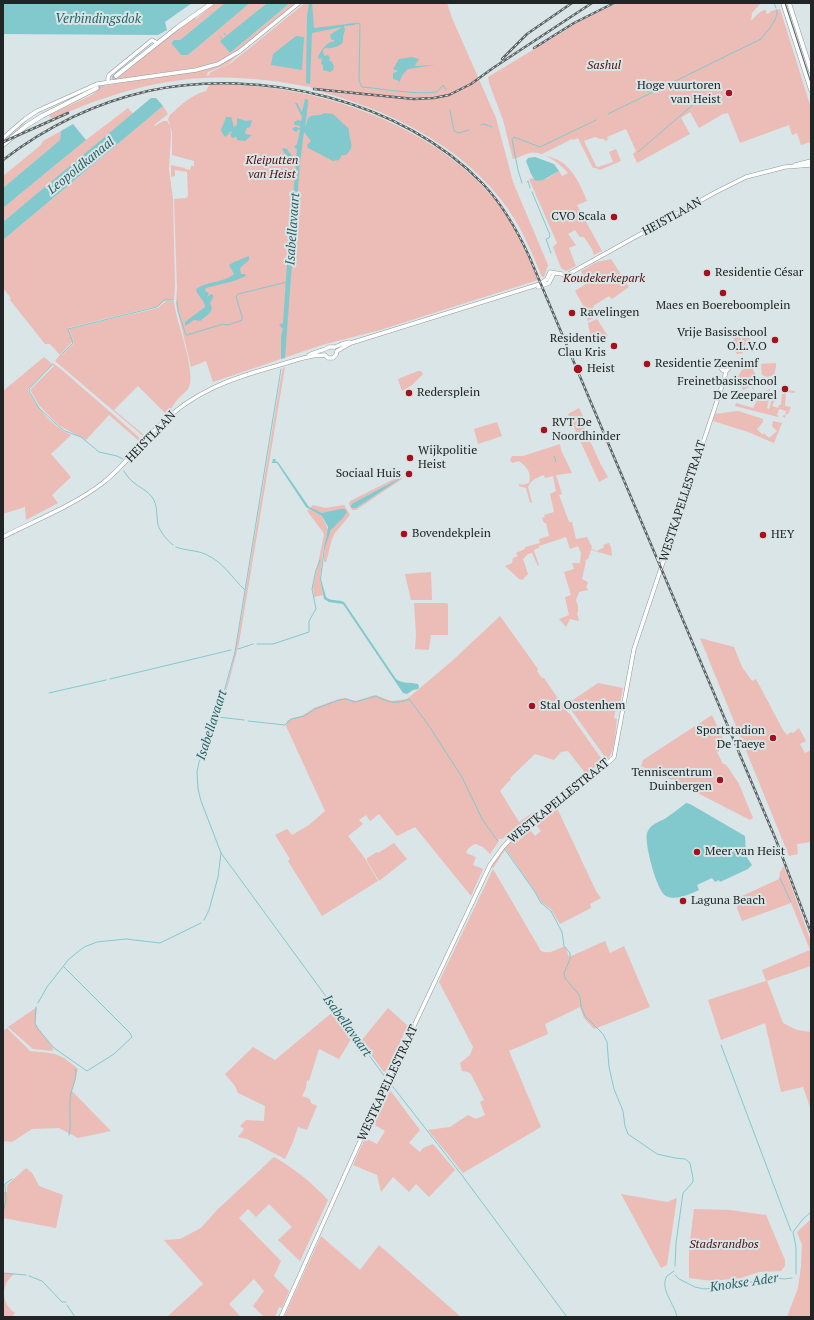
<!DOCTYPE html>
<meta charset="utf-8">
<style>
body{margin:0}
#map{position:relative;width:814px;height:1320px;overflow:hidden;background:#d9e5e6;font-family:"PT Serif",serif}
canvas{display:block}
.frame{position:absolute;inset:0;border:4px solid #212525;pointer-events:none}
</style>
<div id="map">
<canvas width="814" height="1320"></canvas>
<div class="frame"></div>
</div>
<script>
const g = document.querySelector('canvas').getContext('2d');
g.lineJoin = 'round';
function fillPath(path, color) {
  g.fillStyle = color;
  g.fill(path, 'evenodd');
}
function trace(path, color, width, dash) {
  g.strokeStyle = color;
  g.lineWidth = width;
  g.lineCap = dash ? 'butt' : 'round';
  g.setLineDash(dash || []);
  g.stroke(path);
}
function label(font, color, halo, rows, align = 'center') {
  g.font = font + ' "PT Serif",serif';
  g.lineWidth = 4;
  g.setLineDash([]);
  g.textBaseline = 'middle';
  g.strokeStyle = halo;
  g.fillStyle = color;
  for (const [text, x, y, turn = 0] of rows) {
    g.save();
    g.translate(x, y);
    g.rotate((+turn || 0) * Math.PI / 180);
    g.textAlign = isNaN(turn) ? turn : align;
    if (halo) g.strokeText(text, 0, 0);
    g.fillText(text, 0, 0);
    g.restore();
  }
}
fillPath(new Path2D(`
 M215,3H225L180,40H174L171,42L181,55H188L250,3H267L221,41L230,53L290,3H296L234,53L217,62L200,67L119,79L118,78L172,34L195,17L196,19Z
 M305,3H447L452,18L496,118L513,182L548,265L544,277V278L541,275C532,252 522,229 508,209C463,145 389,110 315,90L310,87C238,73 181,73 111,96C91,102 71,111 52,119L49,115L92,95L98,90L96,87L202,70L219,65L239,54L228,64L208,72L207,75L208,76L211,72L231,63Z
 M617,3H761L752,13L751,21C756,16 760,10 766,10V13L768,14L771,11L780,9L811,108V142L801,145L797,133L792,135L789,125L740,143L728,113L723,114L699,128L690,112L681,118L690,134L637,163L633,154L636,151L626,129L607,137L608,140L605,141L604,139H600L595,137L584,141L596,166L598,167L613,162L609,152L616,149L621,161L600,170L595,168H593L578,138L573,140L572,139L542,154C547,156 554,158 560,161C574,170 581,186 587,201L577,205L602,251L594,255L592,249L584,237H580L575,230L568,234L576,245L569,248L576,266L566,271L561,268L553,247L557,243L529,179L533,178L535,181L548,178L559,171L562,176L568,173C560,164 543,150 530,153C524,154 519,158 513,159L503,120L489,83L488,77L566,30L576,23Z
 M209,85C308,81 431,122 495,200C514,224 526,252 538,280L380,330L322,345L213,382L206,361L191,367L176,304L177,288L174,199L186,198L188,196L187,172L175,170V176L171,177V165L185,168V169L190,170L191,166H194V161L172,155V132L168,119L170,115C181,105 191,95 206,91Z
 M163,106L168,114L154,125L155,126L163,121H167L170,126L171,133L169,170L173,199L175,286L174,300H165L159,306L154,307L68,328L73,341L61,354L62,355L74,343L69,329L158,308L166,301H174C175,320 198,374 188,389C185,393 180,396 177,400C173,405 171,410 166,414L138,386L114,410L144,435L143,436L55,361L60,355L50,344H45L10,300L11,298L3,288V240Z
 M128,108L133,114L3,222V208L86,140Z
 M61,131L60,140L3,188V176L41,145L43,141Z
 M611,259L629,287L612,299L609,296L593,306L598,315L588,321L584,307L575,291L587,283L581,271L597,262Z
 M597,319L608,336L604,340C590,343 590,334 588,323Z
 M733,332H735V336L737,334L738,337H739V334H740L741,341H739L740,344L745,342L742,341V335L750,334L747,335V337L750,336V338H749L750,341L745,343L746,348H743V353L737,354L735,351L734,338H728V337L734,335Z
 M44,357L52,364L53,363L62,370L141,439L139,441L109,415L86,440L58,425L39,405L30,390L54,366L52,365L28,389V391C39,409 51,426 71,435L51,454L71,477L52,495L58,503L26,520L25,507L3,514V391Z
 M776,363V367L774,375L767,377L762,375L761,364Z
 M759,365L754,368L753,370L757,377L751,382L750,381L747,382L749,386L752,384L755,392L751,386L743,390L739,382L737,381C740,368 746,366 759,365Z
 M285,367L239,643L220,716H219L236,649L281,377L283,368Z
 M418,371H421L423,374L412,385L402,391L398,379Z
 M770,389V392H771L767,408L769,409L774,392H776L774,399L775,400L772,406L778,408L779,405H781L782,394H784L785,390L795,391V393L786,392L785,406L791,407L788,414H786L785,418L782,416L785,415L786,411L779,409L777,415L779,416L778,417L735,406L736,403L753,408L757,400H756L758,394Z
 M579,408L583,416V426L601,465L608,477L599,482L568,414Z
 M738,411L763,419V422L757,429L763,435L764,433L769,438L777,431L772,426L773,421L782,423L774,443L748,432L713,421L715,414Z
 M497,422L502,436L478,444L474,429Z
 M560,444L561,450L572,473L556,475L562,494L559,495L569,522H572L576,539L587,537L592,547L591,549L597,551L604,547L603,545L609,543L611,547L612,556L591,550L588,559L585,560L586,561L582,579L586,581L588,583L586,587L588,590L579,592L576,600L578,606V612L577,613L579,620L578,621L570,619L566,627L559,619L569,615L565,597L571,595L564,572L574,569L572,563H580L581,553L578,546L570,549L566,537L539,546V548L535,549L534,551L539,565L538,566L532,553L528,554L523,559L528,574L522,580L519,579L505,566L512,563L513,558L518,556L516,553L525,549V547L540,543L539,539L549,536L546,523H544L542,518L545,517L544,515L554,512L550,494L556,491L553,476L545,478L544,475C535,478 532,480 528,487L532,502L530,503L526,488L519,486V484L523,485L529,483C532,473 527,467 519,461L512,463L510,460L512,456H523Z
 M400,476L402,478V479L356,510H352L349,504L350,501ZM400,478V479L356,508L350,506L353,503Z
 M313,505L325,508L344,505L350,515L335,533L332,539L326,562H324C324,551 325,540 331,531C338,520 341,525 344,510L322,513L310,508Z
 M309,509L322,516L328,530L323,551L320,579L323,595L314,597L313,587L324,535L323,532L307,511Z
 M431,572L432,600H411L405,574Z
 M414,603H446L448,604V635H431L429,649L428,650L415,649L416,635Z
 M500,616L538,669L537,671L542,678H544L568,713H569L603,761L586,774L568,751L561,752L554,760L535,754L510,778L511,779L500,791L519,822L534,812L535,813L502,839H498L499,841L490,854L483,847L476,844C471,845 467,849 466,853L476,857L473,865L483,869L471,896L415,827L397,836L379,814L370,821L366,815L359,820L363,824L348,836L364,857L378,881L322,916L288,861L290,859L275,835L287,829L292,835L309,825L325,811L286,726L287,721L291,719L302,716L314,708L339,699L345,698L356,701L375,695L391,701L407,699L452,661Z
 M700,638L734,647L742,667L752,681L756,679L783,730L787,735L791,732L793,733L799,728L806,741L800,744L805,753L811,750V842L797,844L798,854L789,856Z
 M598,683L623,688L619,708H616L614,718L617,719C615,731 616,750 607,760L567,704Z
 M712,715L725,743L718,747L719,751L717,752L723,764H725L727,766L739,784L753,818L750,820L684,786V784L673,779L672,780L641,766L643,760Z
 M554,805L556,806L596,891L601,898L590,904L591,908L560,924L551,909L542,903L534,890L505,848V850L493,868L491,866C501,850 513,837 527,825L535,836L541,831L533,821Z
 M394,843L407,859L379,881L367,861V858L377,852L378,853Z
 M784,866L811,942V966L767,981L783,1023L797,1030L811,1032V1110L803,1087L781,1092L765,1023L721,1040L708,1000L766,981L762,970L810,950L791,903L742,921C739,912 732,901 742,896L779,879L780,872Z
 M493,869L541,951C549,955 557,949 565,946L567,951L569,957L605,941L610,953L624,946L650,1007L594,1029L584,1018L580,1007L545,1024L548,1034L509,1051L541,1127L463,1173L428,1130L450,1127L468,1115L476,1119L485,1115L480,1102L484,1100L471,1074L468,1072L462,1071L460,1063L470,1055L473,1047L439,982Z
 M37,1007L35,1024L53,1048L52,1051L33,1049L8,1027Z
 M388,1008L408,1026L386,1071L384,1072L361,1041Z
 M334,1011L353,1036L339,1059L319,1049L309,1081L307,1080L306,1088L302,1096L310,1099L311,1103L317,1106L307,1130L298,1127L293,1142L285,1159L247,1139L238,1137L244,1129L240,1126L246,1120L264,1121L265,1106L238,1093L235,1086L225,1074L253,1047L275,1060Z
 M7,1028L30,1051C56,1054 57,1051 78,1069L72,1091L111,1131L78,1138L59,1128L32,1129L12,1142L3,1141V1031Z
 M388,1090H390L420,1130L409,1143L420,1152L423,1148L433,1144L455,1170L429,1197L416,1184L409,1192L393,1177L381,1192L377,1175L353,1165L365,1138L377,1144L385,1131L375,1125L376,1123L373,1121Z
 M274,1157C294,1168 312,1183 328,1200L300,1261L278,1240L292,1227L269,1204L256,1217L248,1209L239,1218L281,1261L274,1276L289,1291L282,1308L279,1307L275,1317H264L253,1306L264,1291L254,1279L229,1304L241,1317H169L168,1316L203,1284L164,1240L180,1239L201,1228L217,1210Z
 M26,1168L33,1174L39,1186L63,1195L56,1228L3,1218V1192H7V1185Z
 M621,1194L667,1202L677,1198L667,1265L661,1268Z
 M694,1209L730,1210L766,1215L785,1260V1266L781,1271L759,1272L741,1278L712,1281L689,1278V1249Z
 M811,1219V1317H787L798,1288L801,1266L802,1245L797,1232Z
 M321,1236L360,1270L379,1245L461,1317H284Z
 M3,1273L14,1274C0,1285 1,1303 15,1313L13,1315L15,1317H3Z`), '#ecbcb7');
fillPath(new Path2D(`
 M3,3H192L165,22L167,30L158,35L3,34Z
 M225,3H250L188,55H181L171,43L174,40H180Z
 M267,3H290L230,53L220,41Z
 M309,3H312L314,28L355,23V25L344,26L345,30L343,37V42C339,47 331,49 325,48L323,50L324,56L328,55L330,58L329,60L332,62L334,67L333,70L330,72L323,70V65L321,64L322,58L319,59L318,57C323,48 325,43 335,41L331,39L330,35L342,27L312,33L310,84L306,83L307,16Z
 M296,36L304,37L302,70L271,65L273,54Z
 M412,57L419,59L415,65L417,66L435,65L408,69L403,74L397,87L399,81L393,79V73L397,72L398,71L393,69L399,59Z
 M151,98H156L163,106L3,240V222Z
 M305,99L308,100V104L305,128C306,125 307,121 308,118C313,113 320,117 324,113L333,114L349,129C348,141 357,145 346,155H342L339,160L333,161L308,148L307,145L311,141L304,132L300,163L290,290L285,358L281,359V336L283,329L279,325L283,323L288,249L296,163L286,164L283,157L285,154L282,149L283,148L287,149L294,159L296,158L297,149L294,147L297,144L300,130L299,129L296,132L292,129L295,127L300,128V126L295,125L294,122L298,120L301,121L302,117L295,103H297L302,112Z
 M226,117H231L234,127L237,125V118L246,121L252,120L250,127L247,128L245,132L246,134L252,135L245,141L237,140V137L232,138L230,134L233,131L230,132L226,137L224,136L221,130Z
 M73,124L86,140L3,208V188L60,140L61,131Z
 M535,157L554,164L559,171L543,180L535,181L531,174L526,161L528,158Z
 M249,256V260L240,268L241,274H245L246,276L234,281L206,288L205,291L209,293L207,297L211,294L213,295V298L210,303L212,308L210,313L200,321L194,320L185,326V322L205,307C205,300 197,296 196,289C207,281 224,283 234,274L229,265L234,262Z
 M273,459H276L275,461L278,462L309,507L322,513L340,509H345L347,512L342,519L331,530L325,547L321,579L326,597C331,602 339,599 344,602L396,679C402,684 410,682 418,684L419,687L418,689L413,690L407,694L403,693L343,604L329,602L324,599L320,579L324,547L327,534L328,527L322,516L306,507L277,463H272Z
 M400,478V479L356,508H352L350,506L353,503Z
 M686,803L690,804L745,836L746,856L752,865L748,869L720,882L719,880L715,882L712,878L697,885L699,890C690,894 676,901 666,896C657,892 644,843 647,833C650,824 659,822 666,818C673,813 680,808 686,803Z`), '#82c9ce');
trace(new Path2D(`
 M774,3L776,8
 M353,24L359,23L360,25L359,81L362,87C387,89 413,95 437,92L443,85L446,90
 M224,33L227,37
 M220,36L223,40
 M450,110L454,131L459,133L469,130
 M608,114L761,39C767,31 778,21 777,10
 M481,125L484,124L492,127
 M638,152L702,97
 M527,182L528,181L530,188
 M522,183L518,170L512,139L514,137L540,147L596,120
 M532,192L550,235L549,238L546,239L551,253
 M177,301L178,311L186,335H187L223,324L228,325L242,320V317L236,296L238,294L287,282
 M62,354L73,343L68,329L157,307L164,300H173
 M52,365L29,389V391L39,408L57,425
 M281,369L235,652L215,725L199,762L197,772L198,789L201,801L221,853L385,1077
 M58,426L65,431L81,437L99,452L117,456L123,459
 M554,456L556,462
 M124,471C132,486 143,486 152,497C158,505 156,515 158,525C161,533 167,540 173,545
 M176,547C186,551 198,550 207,555C223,562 232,578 245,590
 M257,644H273L309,632V621L316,609L312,589L316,570L320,560
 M238,649L253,644
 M110,679L231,650
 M49,693L106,680
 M218,717L244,720
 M248,721L285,725L291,719L304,716L315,709L339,700L346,699L355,702L376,696C387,702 397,705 409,699L427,723L462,777L482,819L497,840
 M504,848L535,892L541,903L551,911L562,932L564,946L570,953V959L564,973L565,978L580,996L581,1007L585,1016L603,1034L607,1042L609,1067L614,1089L623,1111L625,1126L628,1134L657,1154L675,1158L685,1159L690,1163L693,1178V1182L683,1193L676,1243L675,1266
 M780,878L791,902
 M204,920L209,910L218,877L221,853
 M38,1003L47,987L69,959L84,947L97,942L126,939L160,943L201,923
 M36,1007L35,1023L38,1029L54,1048L87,1071L114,1054L132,1037L130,1033L64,967
 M721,1045L791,1231
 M390,1083L461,1174L567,1317
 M69,1135C72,1121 68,1107 71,1093C73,1085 78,1076 75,1069
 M3,1213L6,1200L5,1184L12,1179
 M674,1271L667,1276C659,1289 675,1304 677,1317
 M3,1273L26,1275
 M796,1274V1247L793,1232L803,1219L811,1212
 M675,1275L679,1279L695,1287L704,1289L736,1286L770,1277L784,1279L792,1278
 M29,1276L42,1281L62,1302H66
 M67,1305L75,1317`), '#82c9ce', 1);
trace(new Path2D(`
 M97,88L116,76`), '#b4bfbf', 4, [4, 2]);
const secondary = new Path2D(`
 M108,82V78L109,75L152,40L157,43
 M3,138L25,119L37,111L97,84L196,70L218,64L240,51L299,3
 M795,165L811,161
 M538,287L549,283L554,273
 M309,355C316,351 323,351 329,347H335L342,344L349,342
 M721 367a4 4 0 1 1 8 0a4 4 0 1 1-8 0Z
 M3,537C36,520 75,505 104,482C125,465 140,444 159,426C192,392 232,378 276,366C293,361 308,355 325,355L328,358H333L336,355L337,351L351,343L540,284L547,279L550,272L567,275L716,192L746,177L785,167L811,165
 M281,1317L370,1119L490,865L503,847L518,831L609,762L614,757L634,649L724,380L726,371`);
const primary = new Path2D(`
 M783,3L811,90
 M789,3L811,71
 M116,76L178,27L212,3
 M3,145L26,126L42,116L97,88`);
trace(secondary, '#909b9c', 4.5);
trace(primary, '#909b9c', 5);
trace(secondary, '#fff', 3.5);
trace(primary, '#fff', 4);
trace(new Path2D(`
 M785,3L811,83`), '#5c6263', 1);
const rail = new Path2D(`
 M534,48L574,23L614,3
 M502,59L527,34L572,3
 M314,89L414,99L434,98L449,95L471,84L493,68L592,3
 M3,142L68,113
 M3,160C46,127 95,103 148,91C261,67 402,100 483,184C503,205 517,230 529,256L776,840L811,933`);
trace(rail, '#5c6263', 2.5);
trace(rail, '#d9e5e6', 1, [3]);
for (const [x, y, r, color] of [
 [729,93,4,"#a60f1c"],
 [614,217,4,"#a60f1c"],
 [707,273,4,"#a60f1c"],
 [723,293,4,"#a60f1c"],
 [572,313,4,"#a60f1c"],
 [775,340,4,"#a60f1c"],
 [614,346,4,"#a60f1c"],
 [647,364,4,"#a60f1c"],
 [578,369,5,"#a60f1c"],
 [785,389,4,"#a60f1c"],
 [409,393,4,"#a60f1c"],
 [544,430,4,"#a60f1c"],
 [410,458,4,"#a60f1c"],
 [409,474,4,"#a60f1c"],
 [404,534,4,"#a60f1c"],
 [763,535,4,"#a60f1c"],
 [532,706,4,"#a60f1c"],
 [773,738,4,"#a60f1c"],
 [720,780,4,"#a60f1c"],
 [697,852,4,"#a60f1c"],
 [683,901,4,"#a60f1c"]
]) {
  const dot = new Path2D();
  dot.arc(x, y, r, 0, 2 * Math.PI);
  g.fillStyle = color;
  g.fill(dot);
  trace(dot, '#d9e5e6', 1.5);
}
label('italic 12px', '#530c0e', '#d9e5e6', [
 ["Sashul",604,66],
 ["Kleiputten",272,161],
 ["van Heist",272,175],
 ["Koudekerkepark",604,279],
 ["Stadsrandbos",724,1245]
]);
label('12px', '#212525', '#d9e5e6', [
 ["Hoge vuurtoren",721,86,"right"],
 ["van Heist",721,100,"right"],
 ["CVO Scala",606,217,"right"],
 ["Residentie César",715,273],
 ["Maes en Boereboomplein",723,306,"center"],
 ["Ravelingen",580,313],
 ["Vrije Basisschool",767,333,"right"],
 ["O.L.V.O",767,347,"right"],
 ["Residentie",606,339,"right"],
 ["Clau Kris",606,353,"right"],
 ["Residentie Zeenimf",655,364],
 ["Heist",587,369],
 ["Freinetbasisschool",777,382,"right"],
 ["De Zeeparel",777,396,"right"],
 ["Redersplein",417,393],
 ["RVT De",552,423],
 ["Noordhinder",552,437],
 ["Wijkpolitie",418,451],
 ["Heist",418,465],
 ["Sociaal Huis",401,474,"right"],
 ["Bovendekplein",412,534],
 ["HEY",771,535],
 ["Stal Oostenhem",540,706],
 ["Sportstadion",765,731,"right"],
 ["De Taeye",765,745,"right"],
 ["Tenniscentrum",712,773,"right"],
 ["Duinbergen",712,787,"right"],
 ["Meer van Heist",705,852],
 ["Laguna Beach",691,901]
], 'left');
label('12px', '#212525', '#d9e5e6', [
 ["HEISTLAAN",672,217,-29],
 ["HEISTLAAN",151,437,-46],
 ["WESTKAPELLESTRAAT",683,501,-72],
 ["WESTKAPELLESTRAAT",559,801,-39],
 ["WESTKAPELLESTRAAT",388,1083,-65]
]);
label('italic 13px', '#266266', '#d9e5e6', [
 ["Verbindingsdok",98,19],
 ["Leopoldkanaal",81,166,-39],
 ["Isabellavaart",293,229,-86],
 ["Isabellavaart",212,725,-72],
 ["Isabellavaart",347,1026,54],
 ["Knokse Ader",744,1283,-8]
]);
</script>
